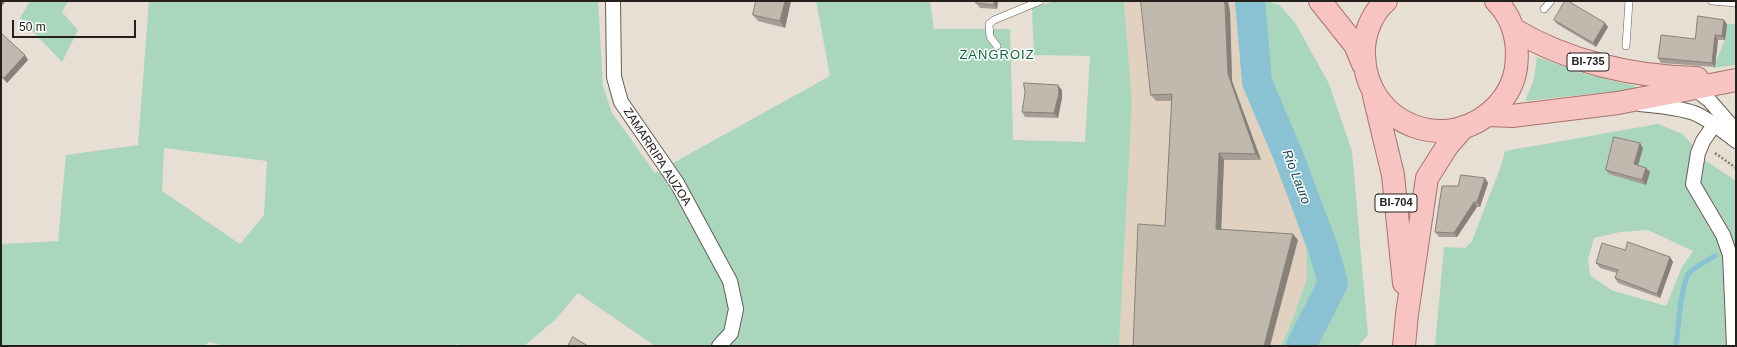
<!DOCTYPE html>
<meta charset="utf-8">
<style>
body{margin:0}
#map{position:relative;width:1737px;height:347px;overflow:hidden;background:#e7ded4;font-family:Helvetica,sans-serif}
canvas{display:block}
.frame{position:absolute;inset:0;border:2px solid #24211d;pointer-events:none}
.scale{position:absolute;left:12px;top:20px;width:124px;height:18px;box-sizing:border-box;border:2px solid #24211d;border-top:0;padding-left:5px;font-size:12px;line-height:14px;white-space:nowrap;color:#24211d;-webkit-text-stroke:3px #fff;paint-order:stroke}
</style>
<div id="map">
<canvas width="1737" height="347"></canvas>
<div class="frame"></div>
<div class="scale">50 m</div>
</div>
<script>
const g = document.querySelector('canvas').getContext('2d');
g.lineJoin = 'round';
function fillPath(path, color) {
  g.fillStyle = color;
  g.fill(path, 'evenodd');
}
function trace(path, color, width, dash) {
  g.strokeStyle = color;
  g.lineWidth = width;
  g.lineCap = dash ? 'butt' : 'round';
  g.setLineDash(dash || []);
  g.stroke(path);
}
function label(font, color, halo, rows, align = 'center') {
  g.font = font + ' Helvetica,sans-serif';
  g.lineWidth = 3;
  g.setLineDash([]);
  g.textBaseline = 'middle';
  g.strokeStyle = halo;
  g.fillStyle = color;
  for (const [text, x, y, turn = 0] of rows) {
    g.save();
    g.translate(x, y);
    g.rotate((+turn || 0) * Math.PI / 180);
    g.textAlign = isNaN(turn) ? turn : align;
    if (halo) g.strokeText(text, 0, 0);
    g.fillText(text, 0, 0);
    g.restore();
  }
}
fillPath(new Path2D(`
 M1124,1H1240L1245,77L1306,247L1307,278L1293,318L1281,346H1119L1132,104Z`), '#e0d1c1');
fillPath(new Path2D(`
 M30,1H68L62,12L78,30L62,62L20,18Z
 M149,1H598L603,86L612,113L655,173L830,76L816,1H930L934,29H1010L1013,140L1085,142L1090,56L1034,55L1032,8L1055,1H1124L1132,104L1119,346H655L578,293L555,320L524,346H459L458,344L454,346H224L209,342L204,346H1V244L58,241L66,155L138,145ZM164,148L267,161L264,215L240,244L162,191Z
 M1240,1H1266L1280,5L1296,24L1329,84L1352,151L1368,335L1358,346H1281L1293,318L1307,278L1306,247L1245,77Z
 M1727,24H1736V65L1713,68L1725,40Z
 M1537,57L1582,73L1635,86L1636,89L1525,101L1534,79Z
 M1658,124L1683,134L1706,161L1736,181V346H1435L1444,247L1465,248L1472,241L1501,166L1505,151ZM1648,230L1693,251L1682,267L1666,306L1611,290L1590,275L1588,260L1594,238L1620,232Z`), '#aad6be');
trace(new Path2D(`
 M1676,346C1678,332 1681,282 1689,273C1696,266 1706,261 1715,256`), '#8ac2d4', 5);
trace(new Path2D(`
 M1250,1L1257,82L1288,155L1323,248L1333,283L1301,346`), '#8ac2d4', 30);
const service = new Path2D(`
 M1712,1L1736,3
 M1544,9L1551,1
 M997,46L990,37L989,24L994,20L1040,1
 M1626,46L1629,1`);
const minor = new Path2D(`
 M613,1L614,77L621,102L677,183L730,281L736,309L731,333L719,346
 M1692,87L1709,100L1736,131
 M1640,104C1658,106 1677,107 1694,113C1709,119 1723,131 1736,141
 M1714,125L1703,141L1698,153L1693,184L1723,235L1730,255L1734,346`);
const primary = new Path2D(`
 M1320,1L1355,45L1363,64
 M1386,1C1371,14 1363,36 1364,55C1366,126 1450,157 1498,105C1507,95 1514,82 1516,68C1519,44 1514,19 1496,1
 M1513,29C1568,62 1634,77 1697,78
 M1374,96L1393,175L1404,283
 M1489,115L1512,116L1618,103L1736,80
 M1404,346L1407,314L1427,178L1448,145L1462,129`);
trace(service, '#655d54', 8);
trace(minor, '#655d54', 16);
trace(primary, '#ab726d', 24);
trace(new Path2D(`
 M1715,153L1736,168`), '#827c75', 2.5, [2, 2]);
trace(service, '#fff', 7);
trace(minor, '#fff', 14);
trace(primary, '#f8c4c1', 22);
fillPath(new Path2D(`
 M756,1H791L785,28L758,21L753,15Z
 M977,1H998L997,9L980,8L976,3Z
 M1230,11L1232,81L1261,160H1224L1221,229L1298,240L1165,226L1172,101H1156L1151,95Z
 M1554,20L1605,23L1608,27L1596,47L1557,24Z
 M1727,24L1725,40H1718L1715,67L1661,63L1658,58L1695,39Z
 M1,33L28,60L7,83L1,77Z
 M1062,90V98L1058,118L1025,117L1022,112Z
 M1643,148L1638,166L1646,168L1650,172L1646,185L1609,174L1606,170Z
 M1485,178L1488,183L1480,207H1477L1457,237H1439L1435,232Z
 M1625,250L1670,257L1673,262L1660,298L1618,283L1615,278L1617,273L1600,268L1596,263Z`), '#a69e96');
fillPath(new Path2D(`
 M1,1H6L1,7Z
 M785,1H791L785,28L780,21Z
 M994,1H998L997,9L994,5Z
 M1224,1H1228L1230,11L1232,81L1261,160L1256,154L1228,74Z
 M1724,20L1727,24L1725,40L1722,36Z
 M1605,23L1608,27L1596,47L1593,43Z
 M1715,35L1718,40L1715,67L1712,63Z
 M25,55L28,60L7,83L4,78Z
 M1058,85L1062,90V98L1058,118L1054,113Z
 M1640,143L1643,148L1637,169L1634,164Z
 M1219,153L1224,160L1221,236L1216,229Z
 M1646,168L1650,172L1646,185L1642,180Z
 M1485,178L1488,183L1480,207L1477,202Z
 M1474,202L1477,207L1457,237L1454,233Z
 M1293,234L1298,240L1270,346H1264Z
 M1670,257L1673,262L1660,298L1657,294Z`), '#87817a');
const building = new Path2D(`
 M756,1H785L780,21L753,15Z
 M977,1H994V5L976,3Z
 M1141,1H1224L1225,5L1228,74L1256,154L1219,153L1216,229L1293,234L1264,346H1133L1138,224L1165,226L1172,94L1151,95Z
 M1565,1H1568L1605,23L1593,43L1554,20Z
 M1698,16L1724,20L1722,36L1715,35L1712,63L1658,58L1661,35L1695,39Z
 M1,33L25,55L4,78L1,76Z
 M1024,83L1058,85L1059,93L1054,113L1022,112L1025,93Z
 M1614,137L1640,143L1634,164L1646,168L1642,180L1606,170Z
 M1461,175L1485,178L1477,202H1474L1454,233L1435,232L1442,186H1458Z
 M1628,242L1670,257L1657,294L1615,278L1618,270L1596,263L1602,243L1625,250Z
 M573,337L588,346H568Z`);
fillPath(building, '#c1b8ae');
trace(building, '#87817a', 1);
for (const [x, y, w] of [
 [1588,62,42],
 [1396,203,42]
]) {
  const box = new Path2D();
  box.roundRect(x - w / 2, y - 9, w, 18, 3);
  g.fillStyle = '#fff';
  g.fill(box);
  trace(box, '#24211d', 1);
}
label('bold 11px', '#24211d', null, [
 ["BI-735",1588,62],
 ["BI-704",1396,203]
]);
label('12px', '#24211d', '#fff', [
 ["ZAMARRIPA AUZOA",657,157,57]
]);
g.letterSpacing = '1px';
label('13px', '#12663f', '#fff', [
 ["ZANGROIZ",997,55]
]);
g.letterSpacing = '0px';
label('italic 13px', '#0f414e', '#fff', [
 ["Río Lauro",1296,177,69]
]);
</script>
